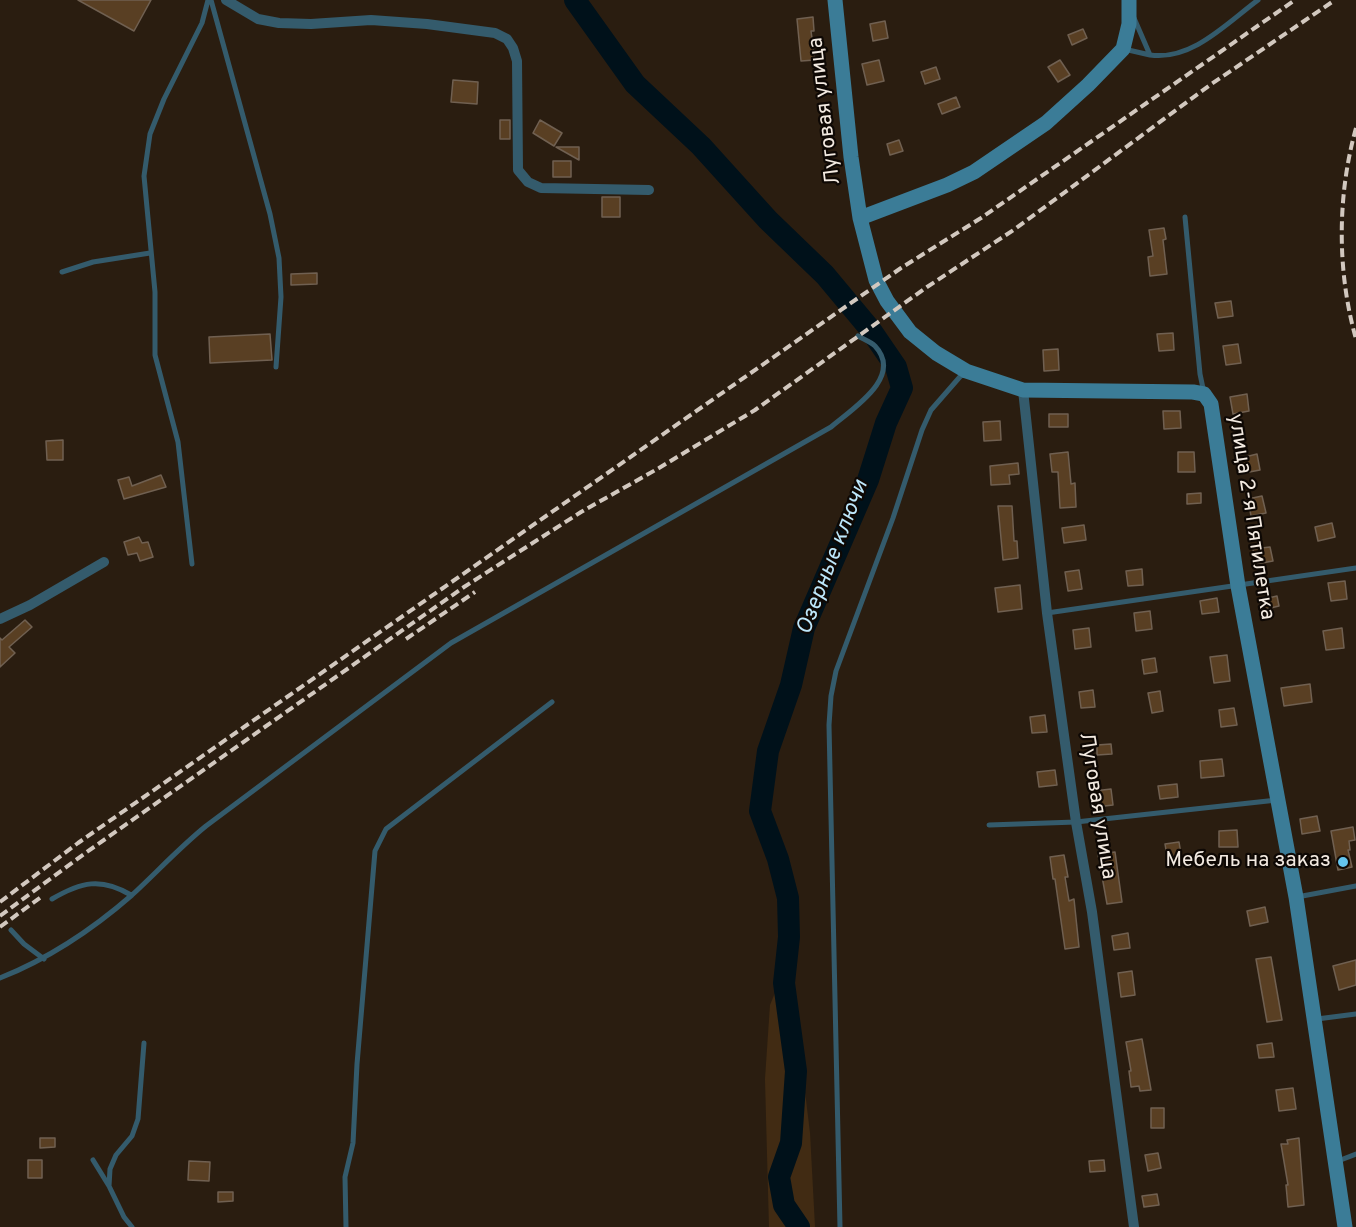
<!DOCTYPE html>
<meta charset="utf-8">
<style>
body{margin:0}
canvas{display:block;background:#2a1d10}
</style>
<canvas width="1356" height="1227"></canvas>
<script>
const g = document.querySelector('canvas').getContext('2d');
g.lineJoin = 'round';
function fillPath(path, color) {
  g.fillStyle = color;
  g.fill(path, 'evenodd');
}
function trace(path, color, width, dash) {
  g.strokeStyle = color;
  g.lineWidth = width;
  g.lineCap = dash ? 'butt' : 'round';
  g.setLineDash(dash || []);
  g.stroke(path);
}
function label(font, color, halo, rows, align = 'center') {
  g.font = font + ' Overpass,sans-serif';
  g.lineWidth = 4.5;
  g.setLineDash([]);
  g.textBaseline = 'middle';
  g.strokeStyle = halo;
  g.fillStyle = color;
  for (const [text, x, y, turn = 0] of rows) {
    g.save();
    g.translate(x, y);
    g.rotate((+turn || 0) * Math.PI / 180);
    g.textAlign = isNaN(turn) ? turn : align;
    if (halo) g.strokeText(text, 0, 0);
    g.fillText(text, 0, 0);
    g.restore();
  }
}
fillPath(new Path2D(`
 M787,986L793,993L810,1133L815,1227H769L765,1079L770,1005L777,988Z`), '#412b13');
trace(new Path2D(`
 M575,0L635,84L701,146L768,220L825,275L870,329L896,367L902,388L886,423L868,480L804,628L791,685L768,751L760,811L778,859L788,898L789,937L784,983L796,1071L791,1143L779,1177L784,1205L799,1227`), '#00111a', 22);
const building = new Path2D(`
 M78,0H151L134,31Z
 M813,17L814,31H811L815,60L801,61L797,19Z
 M885,21L888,38L873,41L870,24Z
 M1083,29L1087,38L1072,45L1068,35Z
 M879,60L884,81L867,85L862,64Z
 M1060,60L1070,75L1058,82L1048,67Z
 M936,67L940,79L925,84L921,72Z
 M453,80L478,82L477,104L451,102Z
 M956,97L960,107L942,114L938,104Z
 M500,120H510V139H500Z
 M540,120L562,133L554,146L533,133Z
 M899,140L903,151L890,155L887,144Z
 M556,147H579V160Z
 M553,161H571V177H553Z
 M602,197H620V217H602Z
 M1164,228L1166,239L1163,240L1167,274L1150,276L1148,257L1153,256L1149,230Z
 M317,273V284L291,285V274Z
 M1231,301L1233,316L1218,318L1215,303Z
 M1173,333L1174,350L1159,351L1157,334Z
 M270,334L272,360L210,363L209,337Z
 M1238,344L1241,363L1226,365L1223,346Z
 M1058,349L1059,370L1044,371L1043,350Z
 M1247,394L1249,411L1233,414L1230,397Z
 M1163,411H1180L1181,428L1164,429Z
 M1049,414H1068V427H1049Z
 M1000,421L1001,440L984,441L983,422Z
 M63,440V460H47L46,441Z
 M1068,452L1071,484L1075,483L1076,507L1060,508L1058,472H1052L1050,454Z
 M1178,452H1194L1195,472H1178Z
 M1257,454L1260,470L1244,473L1241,458Z
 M1018,463L1019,474L1009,475L1010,484L991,485L990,466Z
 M161,475L166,487L124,499L118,480L129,477L132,486Z
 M1201,493V503L1187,504V494Z
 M1262,496L1266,513L1251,516L1248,499Z
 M998,506H1012L1014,541H1017L1018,558L1003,560Z
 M1332,523L1335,537L1318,541L1315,527Z
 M1084,525L1086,540L1064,543L1062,528Z
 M139,537L142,543L148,542L153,557L140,561L137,553L128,555L124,542Z
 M1270,547L1273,561L1256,564L1253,549Z
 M1142,569L1143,585L1128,586L1126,571Z
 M1079,570L1082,589L1068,591L1065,572Z
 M1345,581L1347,599L1331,601L1328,583Z
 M1020,585L1022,609L998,612L995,588Z
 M1277,596L1279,606L1262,610L1260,600Z
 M1217,598L1219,612L1202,614L1200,601Z
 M1150,611L1152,629L1136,631L1134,613Z
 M25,620L32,627L9,647L15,653L0,667V638L2,640Z
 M1089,628L1091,647L1075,649L1073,630Z
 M1342,628L1344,648L1326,650L1323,631Z
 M1227,655L1230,681L1214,683L1210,657Z
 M1155,658L1157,672L1144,674L1142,660Z
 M1310,684L1312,702L1284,706L1281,688Z
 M1093,690L1095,707L1081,708L1079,692Z
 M1160,691L1163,711L1152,713L1148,693Z
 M1234,708L1237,725L1221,727L1219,710Z
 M1045,715L1047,732L1032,733L1030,717Z
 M1111,744L1112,754L1097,755V745Z
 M1222,759L1224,776L1201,778L1200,761Z
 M1055,770L1057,785L1039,787L1037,772Z
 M1177,784L1178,797L1160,799L1158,786Z
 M1111,789L1113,805L1096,807L1094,791Z
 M1317,816L1320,831L1302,834L1300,819Z
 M1353,827L1355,840L1349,841L1350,850H1348L1352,867L1338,870L1331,831Z
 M1237,830L1238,847H1219V831Z
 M1179,842L1182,860L1168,862L1165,844Z
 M1115,852L1122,902L1107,904L1098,854Z
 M1064,855L1068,877H1065L1069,901L1074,899L1079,947L1065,949L1055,879H1053L1050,857Z
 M1265,907L1268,922L1250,926L1247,911Z
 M1128,933L1130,948L1114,950L1112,936Z
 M1271,957L1282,1020L1267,1022L1256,959Z
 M1356,960V985L1339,990L1333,966Z
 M1132,971L1135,995L1121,997L1118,973Z
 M1142,1039L1151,1090L1140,1091L1139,1086L1131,1087L1129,1071H1131L1126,1042Z
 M1272,1043L1274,1057L1259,1058L1257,1045Z
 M1293,1088L1296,1109L1279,1111L1276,1090Z
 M1151,1108H1164V1128H1151Z
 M40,1138H55V1147L40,1148Z
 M1299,1138L1304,1205L1288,1207L1286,1185H1288L1281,1144H1288L1287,1140Z
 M1158,1153L1161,1168L1148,1171L1145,1155Z
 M28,1160H42V1178H28Z
 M1104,1160L1105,1171L1090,1172L1089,1161Z
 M189,1161L210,1162L209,1181L188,1180Z
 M218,1192H233V1201L218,1202Z
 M1157,1194L1159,1205L1144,1207L1142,1196Z`);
fillPath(building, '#593f23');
trace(building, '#706051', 1.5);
trace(new Path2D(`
 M211,0L270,214L279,258L281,297L276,367
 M1134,18L1150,55C1192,61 1227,23 1258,0
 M1124,49L1150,55
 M1185,217L1200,374L1204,393
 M62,272L93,262L150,253
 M192,564L178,442L155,355V292L144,176L150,134L164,99L202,23L208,0
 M1047,613L1356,568
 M989,825L1076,822L1277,800
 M1297,897L1356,886
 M52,899C81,882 101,877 131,895
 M11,930L24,944L44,959
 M0,978C48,959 93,929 132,895C157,872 180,847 206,826L451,643L831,427C852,409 904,377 875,346C871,342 863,339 858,336
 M1317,1019L1356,1014
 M93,1160L109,1186L124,1217L132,1227
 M1338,1161L1356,1154
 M109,1186L110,1169L116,1155L132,1136L138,1119L144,1043
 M346,1227L345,1177L353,1143L357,1064L375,851L386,829L552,702
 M840,1227L829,725L831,696L836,671L893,518L922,430L931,410L965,371`), '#345b6c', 5);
trace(new Path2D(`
 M226,0L258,19L279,23L311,24L371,20L427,24L495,33L507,39L513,48L517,61L518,170L528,182L541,188L649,190
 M1023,390L1047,613L1076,822L1092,912L1134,1227
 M0,619L30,605L104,562`), '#345b6c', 10);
trace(new Path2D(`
 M835,0L851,157L860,218L876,280L887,301L910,332L936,353L966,371L1023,390L1193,392L1204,394L1211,404L1238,586L1296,897L1345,1227
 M860,218L947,185L974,172L1046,123L1088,85L1123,49L1129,24V0`), '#3b7c97', 15);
trace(new Path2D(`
 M1356,128C1337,196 1337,272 1356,339
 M406,639L475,592
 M0,902L78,843L901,268L981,218L1295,0
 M0,916L84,854L464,587L581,512L659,468L755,410L927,287L1015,229L1210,85L1335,0
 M0,927L41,897`), '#d2c8bf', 4, [9, 4.5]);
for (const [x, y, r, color] of [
 [1343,862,6,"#64c5ee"]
]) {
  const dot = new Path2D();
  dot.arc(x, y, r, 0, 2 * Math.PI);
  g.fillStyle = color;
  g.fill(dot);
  trace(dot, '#0e0804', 2);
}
label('21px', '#f3eae1', '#0e0804', [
 ["Луговая улица",826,111,-97],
 ["улица 2-я Пятилетка",1250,517,81],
 ["Луговая улица",1096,806,81]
]);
label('21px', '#f3eae1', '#0e0804', [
 ["Мебель на заказ",1331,862]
], 'right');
label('italic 22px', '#bde7fb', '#0e0804', [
 ["Озерные ключи",834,558,-69]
]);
</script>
